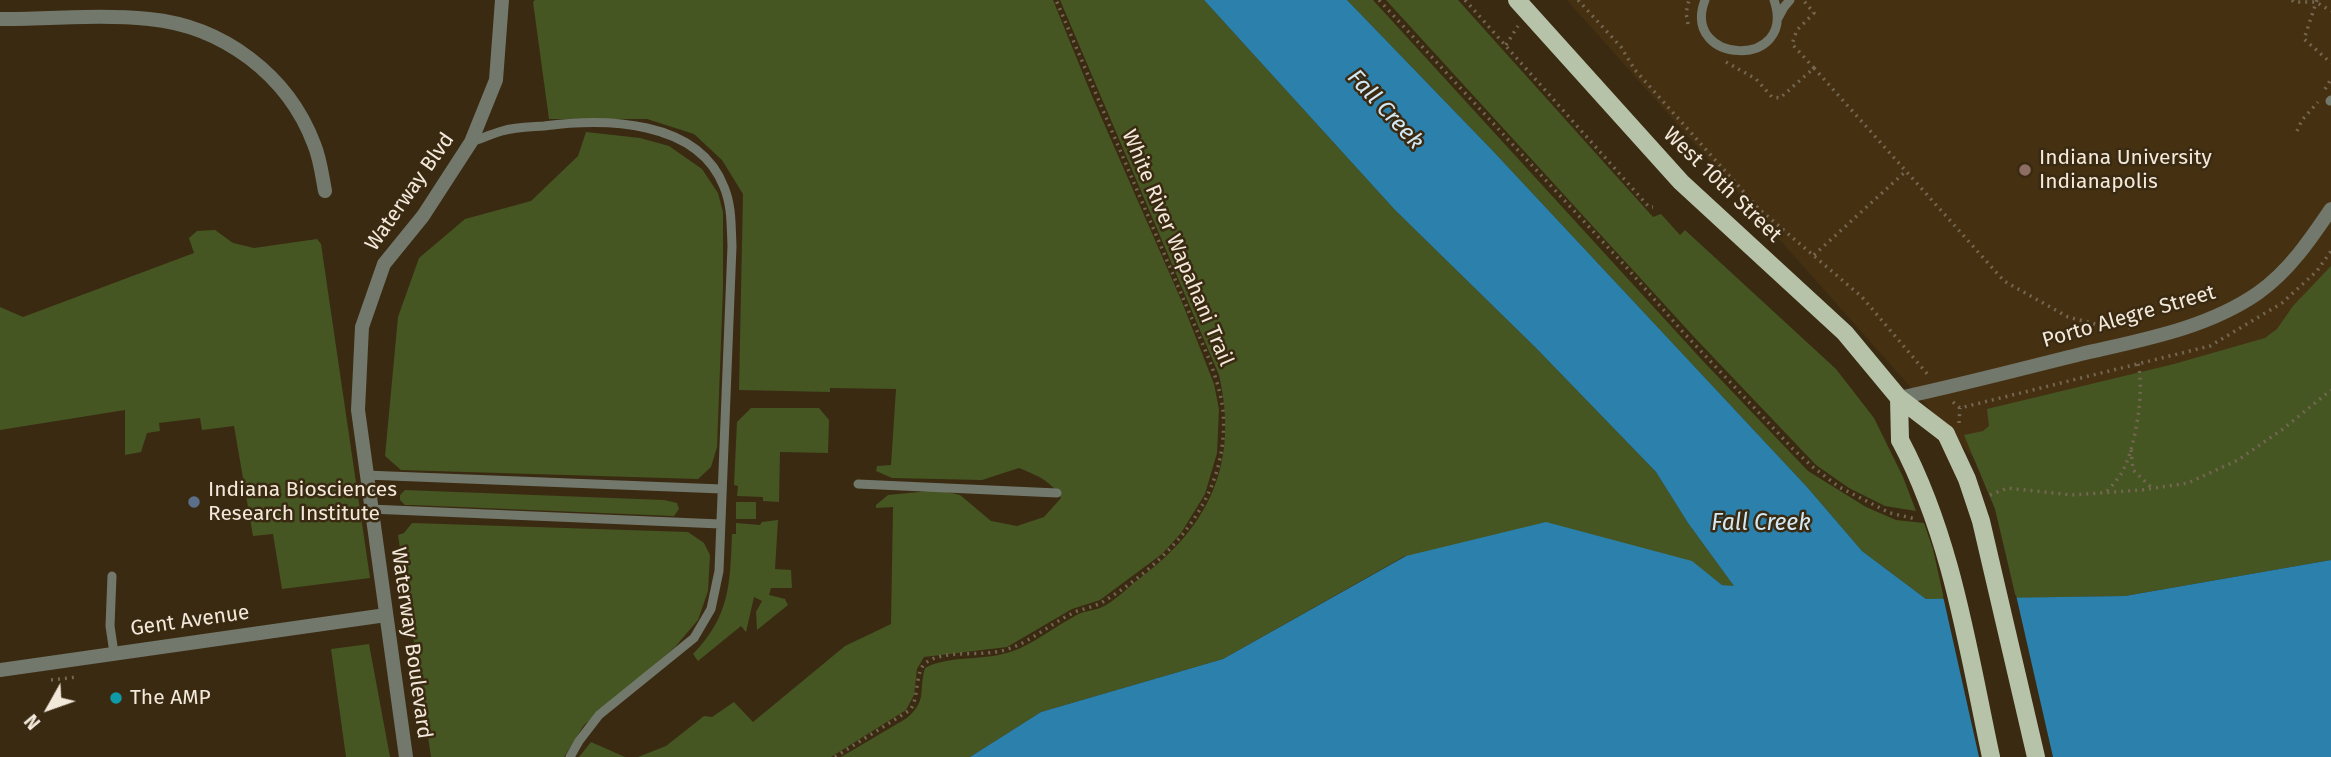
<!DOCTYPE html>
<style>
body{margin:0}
#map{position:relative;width:2331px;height:757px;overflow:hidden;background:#3a2a12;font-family:"Fira Sans",sans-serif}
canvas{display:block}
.north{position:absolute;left:14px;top:673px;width:70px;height:70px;-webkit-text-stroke:5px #3a2a12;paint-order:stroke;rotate:230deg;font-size:19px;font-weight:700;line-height:28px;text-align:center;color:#f3e9db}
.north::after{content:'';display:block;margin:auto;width:24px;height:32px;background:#f3e9db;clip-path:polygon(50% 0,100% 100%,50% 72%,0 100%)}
</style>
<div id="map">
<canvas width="2331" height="757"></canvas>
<div class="north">N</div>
</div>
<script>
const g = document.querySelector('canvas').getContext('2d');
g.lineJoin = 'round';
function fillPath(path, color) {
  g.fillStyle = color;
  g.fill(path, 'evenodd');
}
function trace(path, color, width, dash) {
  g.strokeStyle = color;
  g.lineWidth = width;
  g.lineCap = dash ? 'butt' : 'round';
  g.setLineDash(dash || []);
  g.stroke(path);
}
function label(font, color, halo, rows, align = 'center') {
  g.font = font + ' "Fira Sans",sans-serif';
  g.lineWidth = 5;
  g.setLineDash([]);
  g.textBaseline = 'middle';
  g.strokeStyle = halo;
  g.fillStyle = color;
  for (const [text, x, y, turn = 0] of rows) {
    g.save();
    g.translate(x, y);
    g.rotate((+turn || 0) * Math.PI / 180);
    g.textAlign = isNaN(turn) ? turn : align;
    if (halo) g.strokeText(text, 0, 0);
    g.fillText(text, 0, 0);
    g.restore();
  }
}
fillPath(new Path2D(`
 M1567,0H2331V340L2000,488Z`), '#453112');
fillPath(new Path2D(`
 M535,0H1053L1092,96L1182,302L1214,384L1219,409L1217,453L1205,494L1181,533L1162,554L1100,600L1072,609L1007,647L924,657L917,669L914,695L906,710L831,757H638L666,746L704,716L712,717L734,702L753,722L845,646L891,624L893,507L876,508V505L888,495L939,490L960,495L991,521L1017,526L1044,517L1061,498C1052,481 1036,475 1019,468L982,480L892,478L876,471L877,466L891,465L896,389L830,388V392L739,390L743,194L722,160L694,134L647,119H549L533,2Z
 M1060,0H1204L1395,210L1536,348L1656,472L1688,523L1735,587L1722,585L1691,561L1405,556L1223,659L1041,712L970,757H841L907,718C928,699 918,692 925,668L931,665C956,656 986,660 1010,652C1032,645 1054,627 1075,616C1083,611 1092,611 1100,608C1114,602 1127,588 1139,579C1210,526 1239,463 1219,375Z
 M1347,0H1373L1703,361L1808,471L1866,507L1896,520L1924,523L1933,549L1944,599H1926L1862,551L1807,487L1492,150Z
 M1386,0H1458L1653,217L1661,214L1680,235L1685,230L1836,369L1874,418L1903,477L1916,511L1885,506L1849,488L1816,465L1695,338Z
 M586,132L640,138L669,146L702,169L718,193L723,212V289L717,447L711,467L698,479L401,470L385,456L398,317L419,258L465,219L531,201L578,156Z
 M215,230L233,243L254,248L317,239L321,244L370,578L282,589L273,534L253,536L234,426L202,430L200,418L159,423L160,431L147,433L141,452L125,455V410L0,430V307L23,317L194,253L189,238L197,231Z
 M2331,266V560L2125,596L2016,598L1995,509L1964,435L1983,431L1989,426L1987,409L2174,364L2265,338L2277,329L2293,306Z
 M751,408H819L829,420L828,453L780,452L779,502L763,501V497L737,496L738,486L734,485L737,422Z
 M405,490L664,500L677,503L679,509L674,516L412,505H405L400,500V495Z
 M736,502H756V519H736Z
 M778,520L775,569L791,570L792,588H771L769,595L785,599L788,605L757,630L756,612L762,601L754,597L746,632L741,626L698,661L693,654C730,616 730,584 732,534H736V523L760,525L762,522Z
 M412,523L688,532L704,543L710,555L708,591L698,620L675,647L584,725L564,757H431L398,535L404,533Z
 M369,644L390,757H346L331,649Z
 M591,742L625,757H579Z`), '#455622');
fillPath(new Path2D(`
 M1204,0H1347L1492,150L1807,487L1862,551L1926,599L2125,596L2331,560V757H970L1041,712L1223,659L1406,556L1546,522L1692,561L1722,585L1734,586L1688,523L1656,472L1536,348L1395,210Z`), '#2b81ab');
fillPath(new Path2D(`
 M2016,595L2053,757H1979L1943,596Z`), '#3a2a12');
trace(new Path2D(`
 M1379,0L1627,268L1682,331L1793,449L1814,468L1839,487L1890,513L1916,519
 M1465,0L1649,207H1653
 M1578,0L1621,47L1635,70L1759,209L1862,297L1929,376
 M2292,0L2294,2H2316L2331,11
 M2317,0L2304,39L2331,63
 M1688,24L1686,13L1689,0
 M1506,45L1518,26
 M1726,62L1756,79L1772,97L1780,98L1814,68L1792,44L1797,30L1814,13L1803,0
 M1814,68L2004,281L2068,317L2107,327L2129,322L2130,329
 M2325,89L2331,79
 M2297,131L2302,120L2318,102
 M1814,255L1905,172
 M1953,402L1960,408L2210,346L2282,303L2317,271L2331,251
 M2131,450L2133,470L2151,487
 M2107,491C2112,486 2117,480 2121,474C2135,452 2145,389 2138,364
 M1990,495L2008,488L2071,495L2142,490L2188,483L2238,460L2283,429L2331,390
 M51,680L77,677
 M835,757L910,710C920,697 914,670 927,662C946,649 983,657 1005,650C1029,643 1049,625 1071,614C1080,609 1091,608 1101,603C1170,561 1230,498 1223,411C1221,393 1215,375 1209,359L1056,0`), '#746651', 3.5, [2, 5]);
trace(new Path2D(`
 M1705,0C1680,65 1798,70 1774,0
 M1778,18L1784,7L1790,0
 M2330,101L2331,100
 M471,142C481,139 491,134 502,131C515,127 530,127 544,126C604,118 698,119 724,187C732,206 731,226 732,246L719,571L711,609L694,638L599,715L579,741L570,757
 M365,475L722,489
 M858,484L1057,493
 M370,509L720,524
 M112,576L110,626L114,653`), '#72786b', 9);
trace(new Path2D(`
 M0,19C49,19 100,14 149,19C223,26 288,75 314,144C320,158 322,175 325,191
 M0,670L386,615
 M406,757L358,410L362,327L384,264L423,216L471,142L496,80L502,0`), '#72786b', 14);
trace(new Path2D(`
 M1899,398C1960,385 2021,369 2081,354C2141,340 2206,329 2258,293C2289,271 2310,240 2331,209`), '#72786b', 14);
trace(new Path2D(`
 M1517,0L1681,182L1845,333L1899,398L1946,434
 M1899,398L1900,440`), '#b7c3a9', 18);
trace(new Path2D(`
 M1959,423L1960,408`), '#746651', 3.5, [2, 5]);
trace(new Path2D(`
 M1946,434L1967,479L1981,521L2036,757
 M1900,440C1952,538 1968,650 1991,757`), '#b7c3a9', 18);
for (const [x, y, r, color] of [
 [2025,170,7,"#8d6e63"],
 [194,502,7,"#5c6f8a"],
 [116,698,7,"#0f9aa8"]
]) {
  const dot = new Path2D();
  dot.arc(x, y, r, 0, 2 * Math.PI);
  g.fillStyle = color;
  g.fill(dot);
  trace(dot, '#3a2a12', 2.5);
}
label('21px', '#f3e9db', '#3a2a12', [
 ["Indiana University",2039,158],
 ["Indianapolis",2039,182],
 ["Indiana Biosciences",208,490],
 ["Research Institute",208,514],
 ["The AMP",130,698]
], 'left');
label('21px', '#f3e9db', '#3a2a12', [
 ["West 10th Street",1722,185,44],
 ["Waterway Blvd",410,192,-55],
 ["White River Wapahani Trail",1177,248,67],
 ["Porto Alegre Street",2129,317,-16],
 ["Gent Avenue",190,621,-8],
 ["Waterway Boulevard",411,643,82]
]);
label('italic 23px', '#d4e8f4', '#3a2a12', [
 ["Fall Creek",1385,110,47],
 ["Fall Creek",1761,524]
]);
</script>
